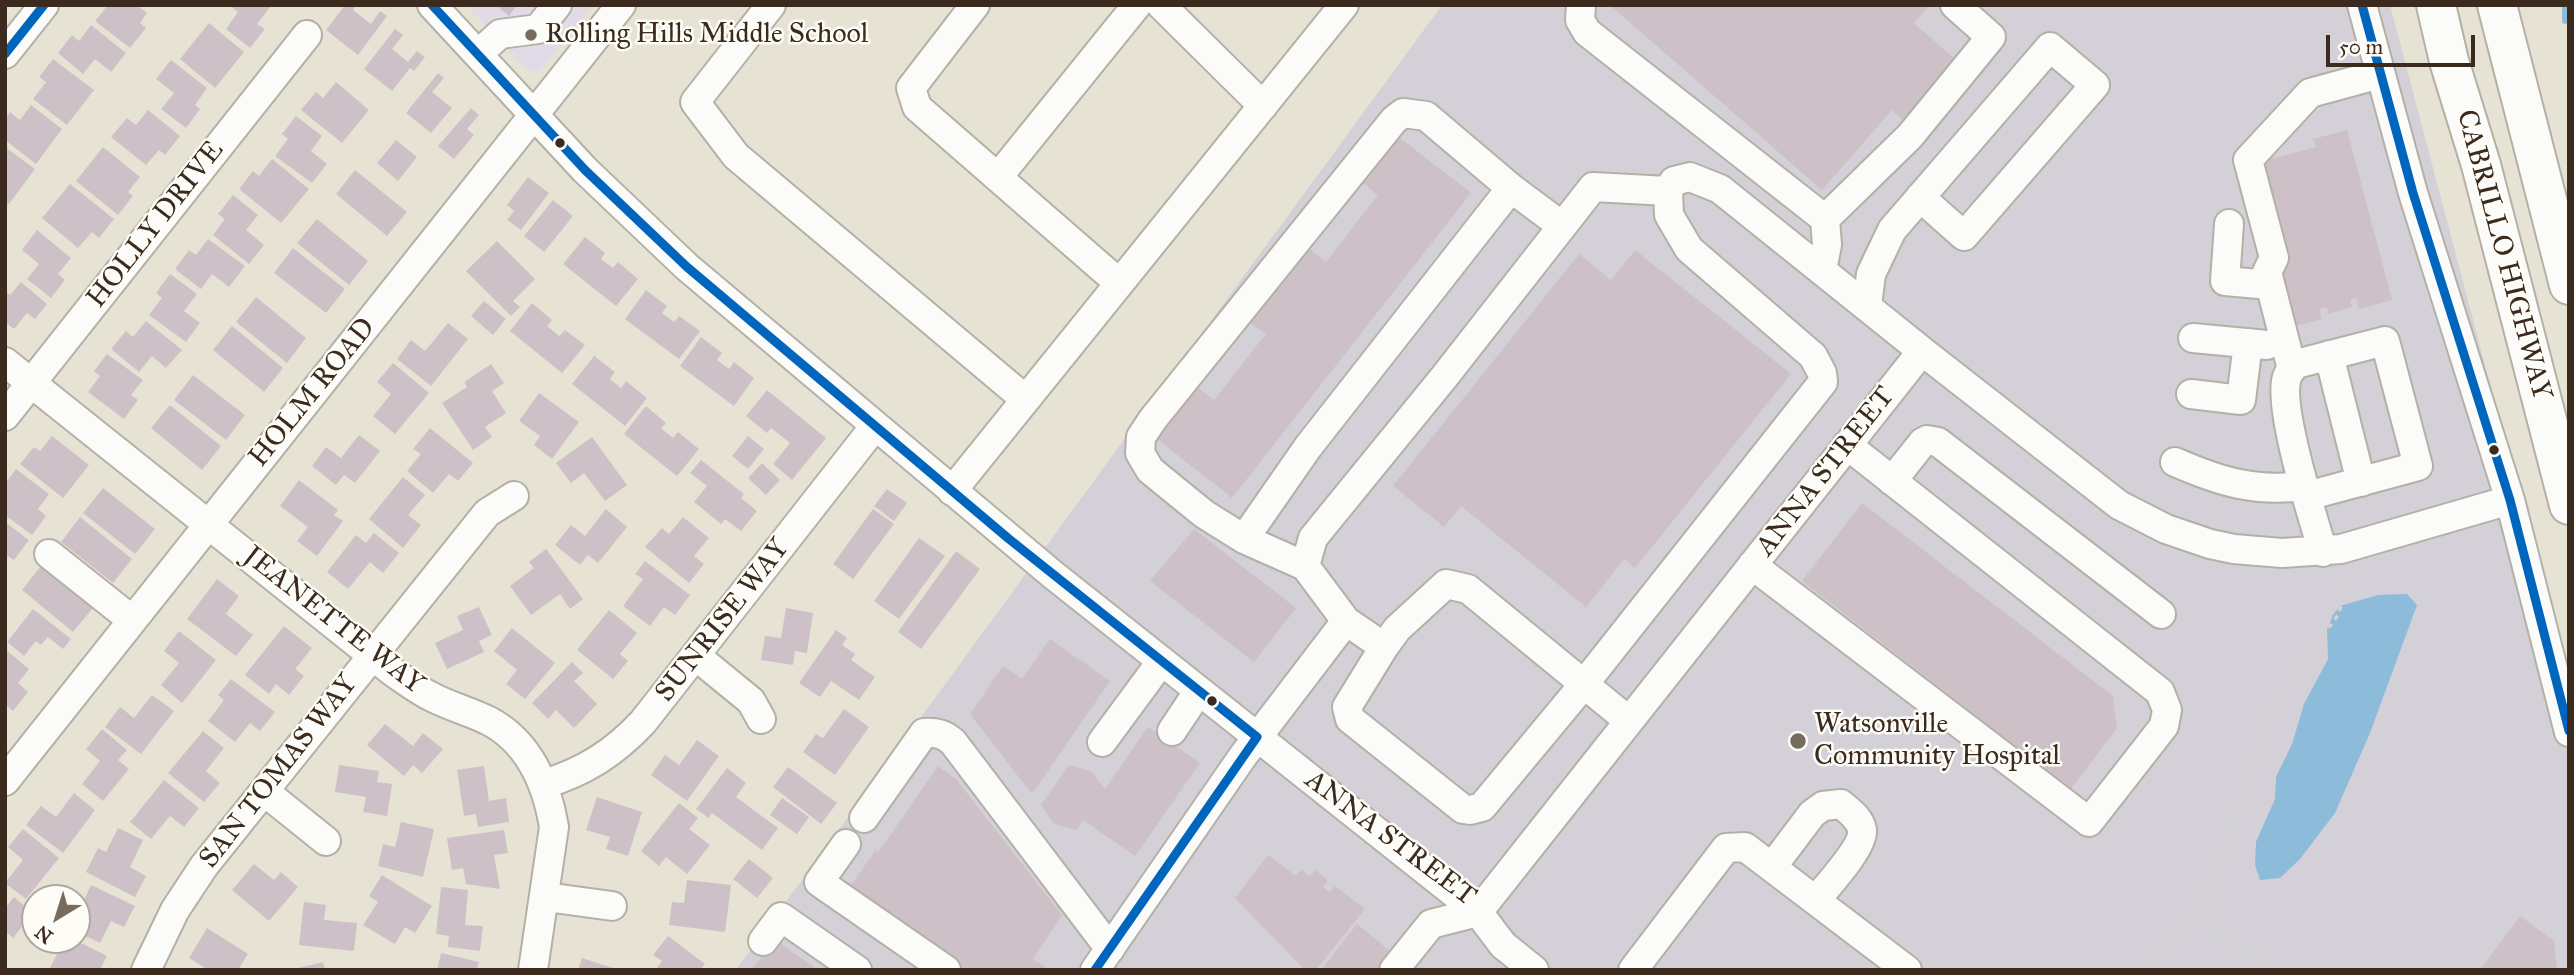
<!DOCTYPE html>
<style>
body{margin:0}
#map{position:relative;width:2574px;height:975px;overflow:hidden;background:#e7e3d4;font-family:"IM FELL Great Primer",serif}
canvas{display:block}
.frame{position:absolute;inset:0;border:7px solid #3b2a1e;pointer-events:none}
.north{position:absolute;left:21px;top:884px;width:70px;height:70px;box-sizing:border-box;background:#fdfcf7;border:2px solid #afa8a0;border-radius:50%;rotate:218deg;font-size:19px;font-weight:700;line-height:28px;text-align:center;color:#3b2a1e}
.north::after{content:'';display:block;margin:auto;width:24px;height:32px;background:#776b5e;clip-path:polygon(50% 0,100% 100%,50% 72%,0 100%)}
.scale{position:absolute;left:2326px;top:35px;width:149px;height:32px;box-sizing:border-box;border:4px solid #3b2a1e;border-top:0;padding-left:9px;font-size:21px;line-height:24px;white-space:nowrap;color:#3b2a1e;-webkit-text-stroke:5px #fdfcf7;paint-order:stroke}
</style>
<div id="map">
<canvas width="2574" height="975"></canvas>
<div class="frame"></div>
<div class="north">N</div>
<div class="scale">50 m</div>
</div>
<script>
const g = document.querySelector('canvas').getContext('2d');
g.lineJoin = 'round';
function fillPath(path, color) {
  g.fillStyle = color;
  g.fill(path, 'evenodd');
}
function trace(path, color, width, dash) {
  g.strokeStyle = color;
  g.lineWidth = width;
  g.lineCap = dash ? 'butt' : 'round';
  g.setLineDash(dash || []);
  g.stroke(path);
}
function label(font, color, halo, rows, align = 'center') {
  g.font = font + ' "IM FELL Great Primer",serif';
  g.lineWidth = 5;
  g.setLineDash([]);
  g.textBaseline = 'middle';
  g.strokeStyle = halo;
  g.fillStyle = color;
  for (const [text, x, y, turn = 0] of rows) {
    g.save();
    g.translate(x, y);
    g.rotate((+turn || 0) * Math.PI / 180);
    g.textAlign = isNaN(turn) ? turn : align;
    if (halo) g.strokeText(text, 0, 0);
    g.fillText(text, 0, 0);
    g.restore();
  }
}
fillPath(new Path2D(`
 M466,5H593L548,63L537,71H531L521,65Z`), '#e1dbe7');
fillPath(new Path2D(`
 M1442,5H2390L2569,683V970H736Z`), '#d3d0d8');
fillPath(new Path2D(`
 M2407,594L2417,605L2370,733L2335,813L2300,859L2280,878L2260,880L2255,865L2256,842L2275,799L2276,777L2292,744L2304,704L2328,659L2327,630L2333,615L2340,606L2378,595Z`), '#8dbcda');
trace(new Path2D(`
 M2565,21V5`), '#8dbcda', 6);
fillPath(new Path2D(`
 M108,5H137L147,13L140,23L146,28L130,48L95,21Z
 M229,5L270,7L257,24L265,29L250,48L226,29L238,12Z
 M345,5H356L353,10L371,24L380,11L387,16L358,55L326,30Z
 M496,5H517L509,16Z
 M1610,5H1924L1927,8L1914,23L1957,61L1904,121L1892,110L1822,190Z
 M209,23L244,52L215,88L180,59Z
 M91,25L126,53L111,72L95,59L83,74L58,53L72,35L79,41Z
 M395,29L403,35L392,49L408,62L417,51L425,57L414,71L410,68L392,91L364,69Z
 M53,59L94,90L67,125L33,99L46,82L39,77Z
 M171,60L207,88L195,105L200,109L186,128L161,109L174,93L156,79Z
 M438,73L444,78L432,92L452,108L431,133L406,113Z
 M336,82L369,110L342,143L301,110L316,92L323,98Z
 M31,105L62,129L36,164L5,140V119L10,112L20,120Z
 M471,108L479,115L467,129L474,135L454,159L438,146Z
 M148,110L180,136L165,155L159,150L146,165L111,137L127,118L136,125Z
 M296,116L322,136L311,151L327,164L312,183L275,156L288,139L282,134Z
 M2347,130L2392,300L2359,309L2356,298L2350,300L2352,307L2328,314L2327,307L2319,309L2322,319L2288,328L2255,163L2316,147L2313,139Z
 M1399,137L1471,193L1232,498L1156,438L1196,386L1214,400L1266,334L1249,322L1307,247L1326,262L1378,195L1363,183Z
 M396,140L417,157L398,181L377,163Z
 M5,147L35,169L9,204L5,202Z
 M103,147L140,177L128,192L133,196L118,215L76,181Z
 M272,159L309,189L281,223L239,189L253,171L259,176Z
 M355,170L407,212L387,236L336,194Z
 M528,177L549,193L521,230L507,220L514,211L507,205Z
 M70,184L114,219L99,238L92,232L78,248L42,218Z
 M233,195L258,215L246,230L264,245L249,264L213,235L225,219L218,214Z
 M553,200L573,216L544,252L524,236Z
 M317,219L368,261L349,285L297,243Z
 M37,230L71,258L58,274L65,280L51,298L27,279L39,264L22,250Z
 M585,237L605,253L601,259L613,268L618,262L638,279L616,306L563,264Z
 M208,239L245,266L229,287L212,274L201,289L175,269L189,250L196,255Z
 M497,241L535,279L513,301L520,307L511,316L466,271Z
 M293,248L345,289L326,313L274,273Z
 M1635,250L1791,374L1635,568L1624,559L1586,607L1461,506L1444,527L1393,486L1579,254L1611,280Z
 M170,274L197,294L184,311L200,323L186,342L149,315L162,298L156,293Z
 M21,282L47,304L35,319L27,313L14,329L5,322V291L10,295Z
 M646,290L667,306L662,313L674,322L679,316L700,331L679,359L625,319Z
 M256,297L306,338L287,363L236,322Z
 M484,301L506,319L493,335L471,316Z
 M532,303L552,320L547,326L559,336L565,330L585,345L562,373L510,331Z
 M146,321L182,350L166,368L152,356L139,372L111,349L126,331L133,337Z
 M448,323L468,339L431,386L397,359L411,340L425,351Z
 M232,326L283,368L264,392L213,350Z
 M701,337L722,353L717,360L729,369L734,362L754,378L734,406L680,366Z
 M107,354L143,380L131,395L138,400L124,419L88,392L100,376L94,371Z
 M594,356L615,372L610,379L621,388L626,381L647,398L625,426L572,384Z
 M393,363L429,393L395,434L373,416L391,394L377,382Z
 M491,364L504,383L492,391L506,413L485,427L492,437L473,450L442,403L467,387L464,382Z
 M193,375L245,415L226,440L174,400Z
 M767,390L826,438L792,480L773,464L790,443L771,428L767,433L746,416Z
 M539,393L579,422L552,459L534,445L540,436L519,421Z
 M170,405L221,446L202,470L151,428Z
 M646,406L666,423L661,428L673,438L678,432L699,449L677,476L624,434Z
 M430,428L473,463L458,481L449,474L433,493L407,471L421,454L413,449Z
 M359,435L380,451L355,483L344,475L336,485L312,466L326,447L341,458Z
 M52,436L89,465L63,498L20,464L34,447L40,451Z
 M748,436L764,449L748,469L732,456Z
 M592,437L627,485L605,501L584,473L571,483L556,463Z
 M701,460L744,494L741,498L757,511L741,531L725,519L721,524L694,502L707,486L690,473Z
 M762,463L780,480L766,495L748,478Z
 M16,469L49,494L38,509L46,516L32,535L5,515L7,491L5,484Z
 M403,477L425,495L408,515L421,525L403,548L369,519Z
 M299,480L338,510L334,515L343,521L317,556L297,541L308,527L280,506Z
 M103,488L155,529L135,554L83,513Z
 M887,489L907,503L894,521L874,506Z
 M1862,503L2113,696L2117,728L2071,789L1802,581Z
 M606,509L627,527L598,563L588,555L580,565L555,545L571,525L585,536Z
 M873,509L894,524L853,579L833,564Z
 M80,517L132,559L113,583L61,542Z
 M683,517L709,538L694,556L704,564L689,583L645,547L662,528L669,534Z
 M5,522L29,540L14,560L5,554Z
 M1194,529L1296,608L1254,662L1150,581Z
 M374,533L399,553L383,573L370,562L348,589L327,572L356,535L366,543Z
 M919,538L945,556L899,619L874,601Z
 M546,549L583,599L570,609L560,594L531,615L510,586L534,568L529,562Z
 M956,551L980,569L921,649L898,632Z
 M645,561L690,595L675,615L664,607L650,626L623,606L643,579L635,574Z
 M41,566L93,608L73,632L22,590Z
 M217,579L239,596L226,614L253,635L236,656L187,619Z
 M479,607L492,635L479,641L484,652L447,669L435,643L463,630L457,616Z
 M786,608L813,613L807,653L795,651L793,665L761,660L765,636L781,638Z
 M33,609L71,639L63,649L48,637L41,645L36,641L24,656L7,642Z
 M609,610L637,633L620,654L628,661L613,679L577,650Z
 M284,626L312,648L295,669L304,676L289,695L276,684L269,694L245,675Z
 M512,628L555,663L525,699L506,684L517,670L494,651Z
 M836,630L847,638L842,645L855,654L851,660L875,677L859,700L831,681L820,697L799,683Z
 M179,631L216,660L182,703L161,685L179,663L164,651Z
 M1050,639L1110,681L1032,794L970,714L1003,666L1022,679Z
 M5,649L29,669L18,683L28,692L13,711L5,704Z
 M572,662L583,673L574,681L597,704L574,728L556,710L548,719L532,703Z
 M231,679L275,712L260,731L250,723L235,742L208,721L224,700L218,695Z
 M152,695L174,711L141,754L105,727L120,707L134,718Z
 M844,709L869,727L835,775L803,752L816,734L823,738Z
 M385,724L413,746L423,733L443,749L422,773L413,765L404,776L367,745Z
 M1148,727L1200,763L1135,856L1083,820L1077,830L1054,824L1041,805L1069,765L1091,771L1105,789Z
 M102,729L127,750L118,760L129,769L103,801L82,784L100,761L86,749Z
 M203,731L224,748L206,771L220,783L204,802L168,773Z
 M697,740L719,756L687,801L651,775L665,755L679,765Z
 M339,765L379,771L377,782L392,784L387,816L363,812L366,797L335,792Z
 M484,766L489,801L506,798L509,822L478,827L476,814L464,816L457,770Z
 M938,766L956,779L1062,915L1033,959L1046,968L1044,970H961L847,891L875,851L878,853Z
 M788,767L837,803L821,824L773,787Z
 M727,768L746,783L736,797L778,828L762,850L712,813L709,818L696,809Z
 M164,780L199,808L184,827L170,816L151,839L130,822Z
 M74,793L95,810L63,853L26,825L41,806L56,817Z
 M597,797L642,812L628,856L606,849L610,837L586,830Z
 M782,798L809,817L797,834L770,815Z
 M679,803L698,818L689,829L710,845L687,874L666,857L659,866L641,851Z
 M401,822L434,829L423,877L378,866L383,844L395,847Z
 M118,828L143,840L130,867L146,876L135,897L86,872L98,848L106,852Z
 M23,829L59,858L26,899L5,883L23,860L8,847Z
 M504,830L508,853L494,855L500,889L466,884L463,868L452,870L447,838Z
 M1268,855L1296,876L1301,870L1310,876L1315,870L1328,880L1323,887L1330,892L1335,886L1365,909L1316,970H1305L1235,898Z
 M749,859L773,878L757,898L733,879Z
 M254,864L274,880L281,872L298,887L269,921L232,890Z
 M382,875L432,906L415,933L405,927L395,944L363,925L378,902L369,896Z
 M687,880L731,885L725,932L669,925L672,902L684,903Z
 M91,885L135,906L124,927L111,921L100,943L77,932V915Z
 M441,887L468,890L465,925L483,926L480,951L448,947L449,936L436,934Z
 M14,897L33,913L13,938L5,931V908Z
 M304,902L326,905L324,920L357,923L354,951L299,945Z
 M2520,916L2554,941L2557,970H2480Z
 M1357,924L1396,956L1385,970H1321Z
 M207,928L248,954L238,970H208L189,958Z
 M668,936L705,964L700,970H655L662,961L653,955Z
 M774,939L818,970H752Z
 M64,940H75L107,956L100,970H49Z
 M441,953L479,962L477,970H437Z
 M582,958L616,969V970H578Z
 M323,962L325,970H295L294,969Z`), '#cdc1c7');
const minor = new Path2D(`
 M432,5L585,170L687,267L1052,574L1478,912L1922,351L2119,505L2166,529L2210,544L2234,549L2282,553L2341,549L2510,500
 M771,5L695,102L736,156L1025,399
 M975,5L911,88L917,107L1119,283
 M1161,5L1263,106
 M1581,5L1580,20L1587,32L1825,219
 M2362,5L2413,193L2510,500L2569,732
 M5,54L44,5
 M478,54L500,34L538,29L557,5
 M998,177L1137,5
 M2229,224L2225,281L2270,285
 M1822,270L1827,245L1825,219L1910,136L1991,37L1955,5
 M1867,306L1871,274L1892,230L2050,47L2095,85L1964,236L1920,197
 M2193,338L2267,345
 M2329,355L2361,482
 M5,362L393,672C406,681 419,691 434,698C452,707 471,712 489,721C529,742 547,785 554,827L533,970
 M2292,369L2267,272L2274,258L2248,160L2310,93L2380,74
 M2191,394L2241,400L2248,343
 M5,416L307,35
 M2175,462C2221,482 2254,492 2304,486
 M1892,481L1923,442L1927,440L1938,442L2161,614
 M952,491L1344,5
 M2307,496L2418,466L2385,341L2296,364C2293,368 2288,373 2287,377C2277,407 2313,518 2323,552
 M1244,539L1308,447L1511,188
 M49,554L132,620
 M1752,565L2089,822L2164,726L2167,710L2160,692L1847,445
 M1305,566L1244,539L1204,514L1150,470L1140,453L1141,437L1153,419L1394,120L1403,113L1426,116L1511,188L1562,226
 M1384,647L1347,707L1350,719L1463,809L1470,810L1482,807L1584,684L1823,382L1822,373L1813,356L1689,249L1669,215L1668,191L1674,181L1690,177L1720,189L1922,351
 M696,656L751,701L761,719
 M1629,721L1468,589L1446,584L1397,629L1384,647L1346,621L1305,566L1313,538L1445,376L1593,187L1668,191
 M1172,731L1198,692
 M1102,742L1161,662
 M5,781L621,5
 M544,784C584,772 614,753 643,722L875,426
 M265,792L326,841
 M864,818L924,733C936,732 944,734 953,742L1110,949
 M846,844L819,882L946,970
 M1772,867L1812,814L1823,806L1841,804C1849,811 1860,818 1862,830C1864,847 1827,886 1816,900
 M546,897L612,906
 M763,941L781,917L857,970
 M146,970L175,910L204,866L487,513L514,496
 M1095,970L1243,756L1346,621
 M1394,970L1431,924L1478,912L1503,945L1534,970
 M1633,970L1726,848L1745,847L1907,970`);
const highway = new Path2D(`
 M2436,5L2449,61L2481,165L2569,505
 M2497,5L2569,285`);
trace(minor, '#b4b0a5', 32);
trace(highway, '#b4b0a5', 42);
trace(new Path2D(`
 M2200,915L2269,970
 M2139,970L2141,965L2200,915L2247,791L2277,700L2338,615L2348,586L2346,572`), '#d4d2cd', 3.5, [5, 5]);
trace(minor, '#fbfbf9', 28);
trace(highway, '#fbfbf9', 38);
trace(new Path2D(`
 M432,5L585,170L687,267L1009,539L1257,737L1095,970
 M2362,5L2413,193L2510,500L2569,731
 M5,54L44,5`), '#0065bd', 9);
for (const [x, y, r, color] of [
 [531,35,7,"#776b5e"],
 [560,143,6,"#3b2a1e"],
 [2494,450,6,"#3b2a1e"],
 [1212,701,6,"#3b2a1e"],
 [1798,741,9,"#776b5e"]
]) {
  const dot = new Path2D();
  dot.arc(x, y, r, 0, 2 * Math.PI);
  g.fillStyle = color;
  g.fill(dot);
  trace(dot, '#fdfcf7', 2.5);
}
label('28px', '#3b2a1e', '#fdfcf7', [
 ["Rolling Hills Middle School",545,35],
 ["Watsonville",1814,725],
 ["Community Hospital",1814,757]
], 'left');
label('28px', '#3b2a1e', '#fdfcf7', [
 ["HOLLY DRIVE",156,225,-52],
 ["CABRILLO HIGHWAY",2503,255,75],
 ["HOLM ROAD",313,393,-51],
 ["ANNA STREET",1826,472,-52],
 ["JEANETTE WAY",333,621,38],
 ["SUNRISE WAY",723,621,-52],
 ["SAN TOMAS WAY",279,772,-52],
 ["ANNA STREET",1390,839,37]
]);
</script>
